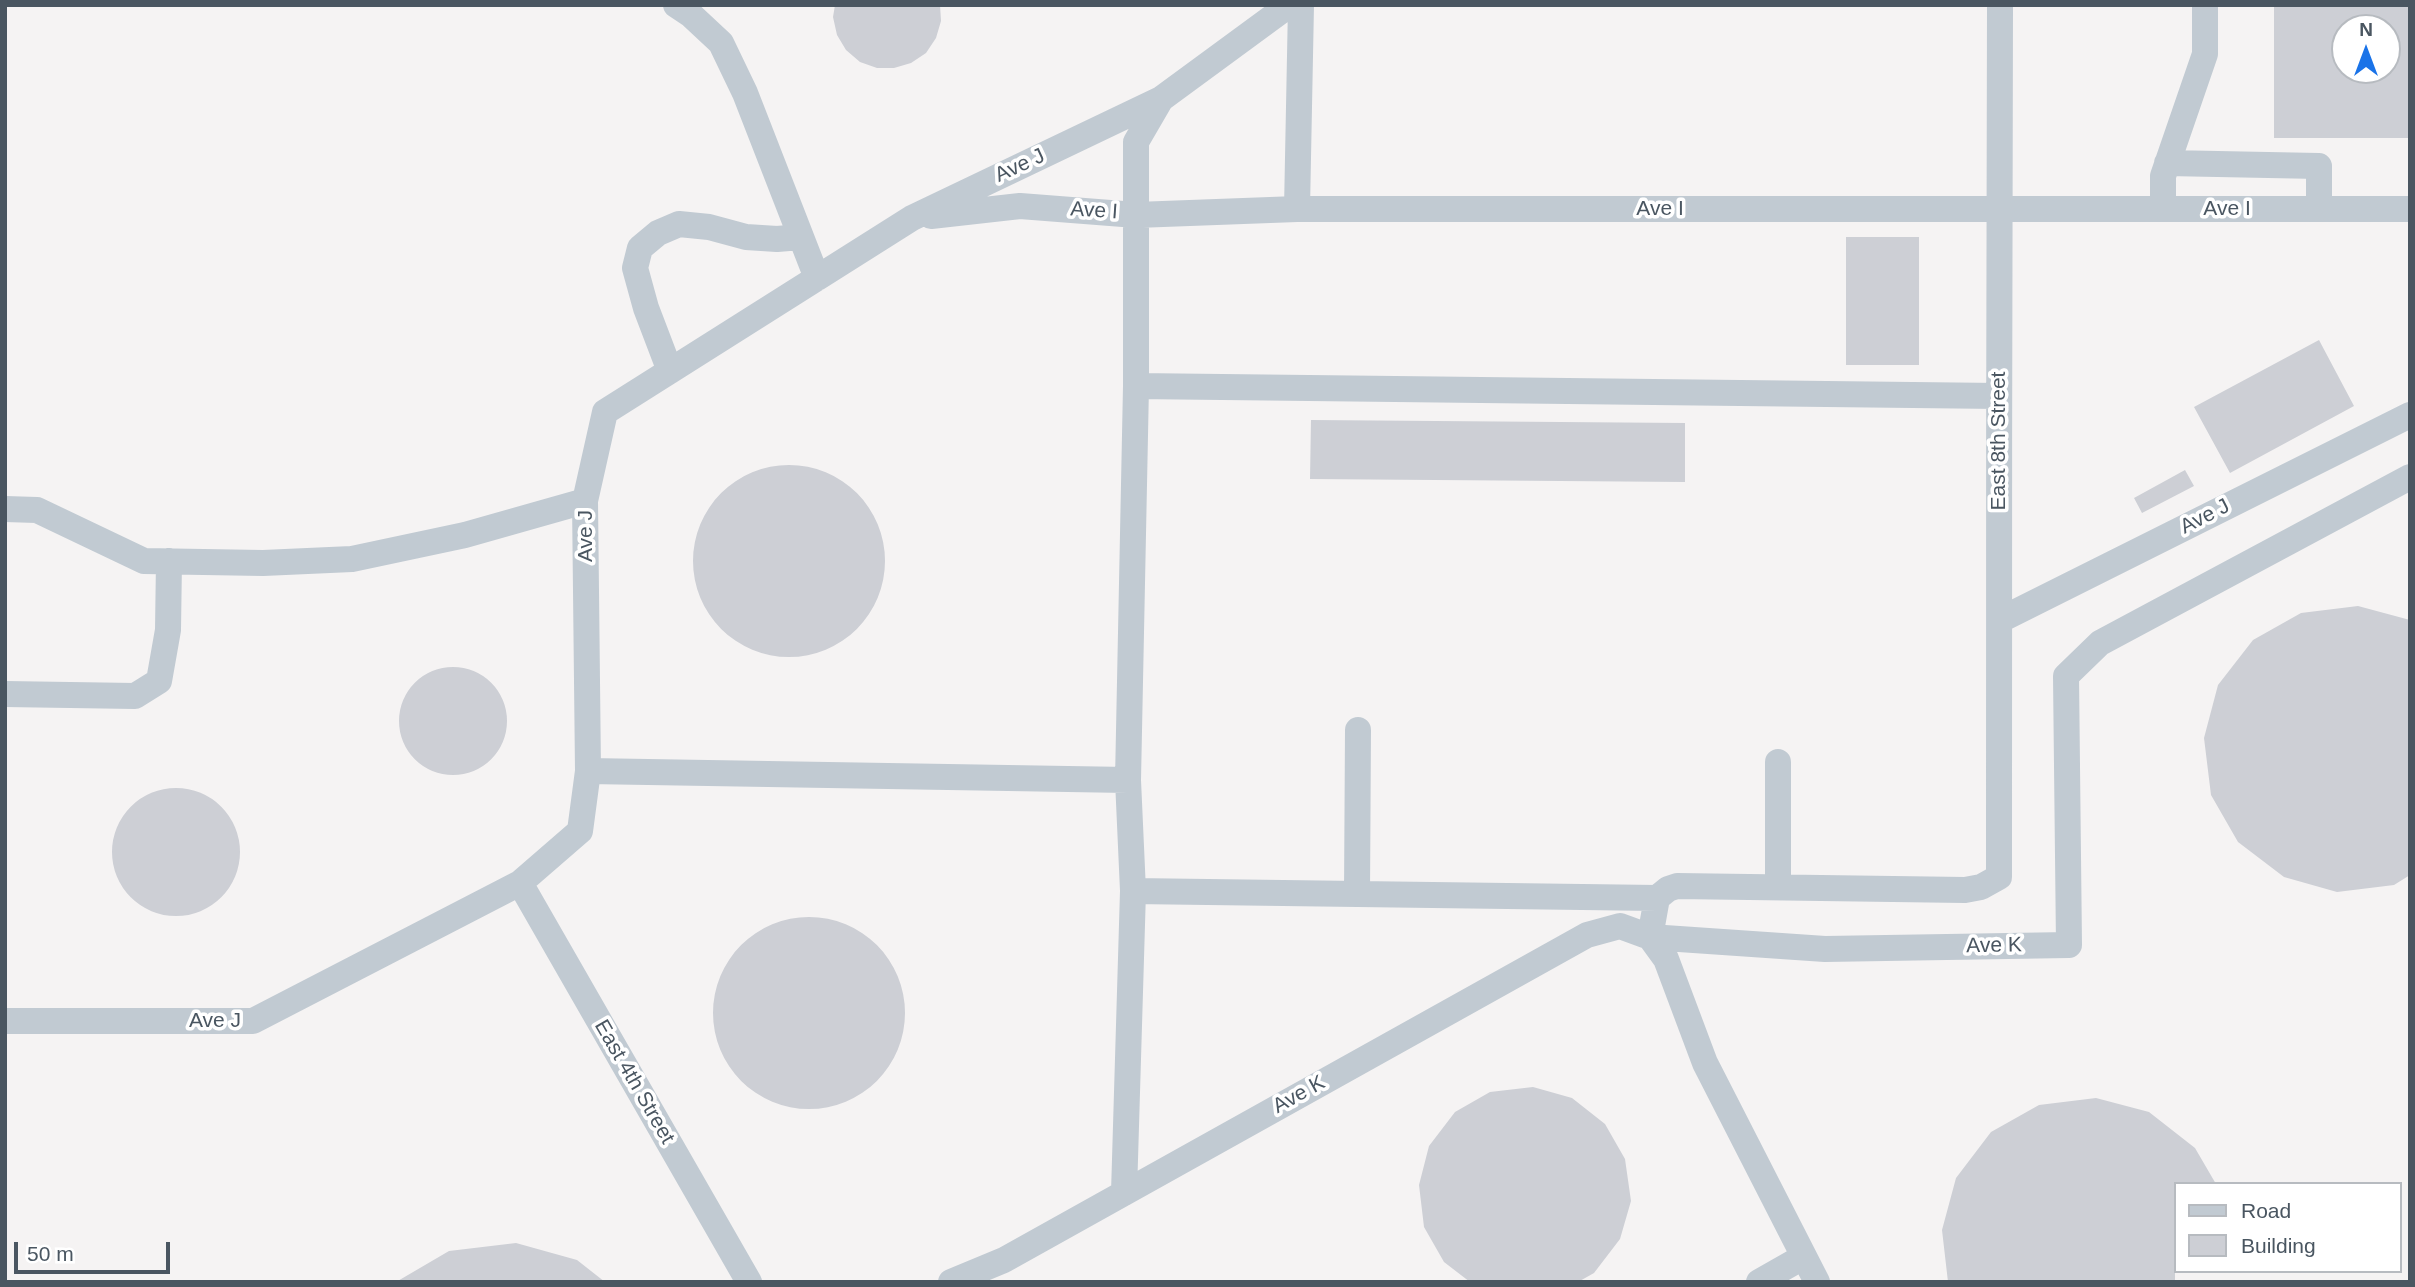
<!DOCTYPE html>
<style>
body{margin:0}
#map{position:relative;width:2415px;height:1287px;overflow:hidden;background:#f5f3f3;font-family:Helvetica,sans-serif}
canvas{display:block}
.frame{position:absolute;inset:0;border:7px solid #4a5661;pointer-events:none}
.legend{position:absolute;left:2174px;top:1182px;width:228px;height:91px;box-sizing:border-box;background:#fff;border:2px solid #b7bbc0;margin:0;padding:9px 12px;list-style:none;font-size:21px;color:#4a5661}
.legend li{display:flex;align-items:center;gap:14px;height:35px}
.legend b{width:35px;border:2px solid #b7bbc0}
.north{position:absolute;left:2331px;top:14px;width:70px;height:70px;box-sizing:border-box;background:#fff;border:2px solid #b7bbc0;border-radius:50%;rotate:0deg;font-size:19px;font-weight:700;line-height:28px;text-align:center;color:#4a5661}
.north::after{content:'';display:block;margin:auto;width:24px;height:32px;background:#1a73e8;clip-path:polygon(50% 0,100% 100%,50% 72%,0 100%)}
.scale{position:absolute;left:14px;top:1242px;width:156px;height:32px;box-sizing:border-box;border:4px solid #4a5661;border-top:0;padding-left:9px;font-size:21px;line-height:24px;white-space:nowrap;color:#4a5661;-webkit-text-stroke:5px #fff;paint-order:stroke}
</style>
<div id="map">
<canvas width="2415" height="1287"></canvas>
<div class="frame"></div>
<ul class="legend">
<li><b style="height:9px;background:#c1cad2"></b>Road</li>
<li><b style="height:19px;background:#cdcfd5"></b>Building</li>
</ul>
<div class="north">N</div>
<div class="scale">50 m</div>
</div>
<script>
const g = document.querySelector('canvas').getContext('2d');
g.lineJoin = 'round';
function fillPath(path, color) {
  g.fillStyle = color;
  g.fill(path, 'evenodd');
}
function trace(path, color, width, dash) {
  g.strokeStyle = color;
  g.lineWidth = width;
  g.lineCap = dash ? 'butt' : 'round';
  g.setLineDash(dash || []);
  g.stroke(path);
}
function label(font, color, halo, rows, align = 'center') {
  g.font = font + ' Helvetica,sans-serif';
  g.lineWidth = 7;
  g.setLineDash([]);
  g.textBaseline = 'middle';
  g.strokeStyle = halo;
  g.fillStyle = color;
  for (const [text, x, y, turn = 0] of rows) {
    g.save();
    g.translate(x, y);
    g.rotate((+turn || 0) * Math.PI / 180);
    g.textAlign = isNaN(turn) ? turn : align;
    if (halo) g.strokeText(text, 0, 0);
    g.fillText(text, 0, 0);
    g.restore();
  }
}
fillPath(new Path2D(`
 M835,5H940L941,21L936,38L926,53L911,63L894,68H877L860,62L846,50L837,35L833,17Z
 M2274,5H2410V138H2274ZM2345,28H2387V70H2345Z
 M1846,237H1919V365H1846Z
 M2319,340L2354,406L2230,473L2194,407Z
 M1311,420L1685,423V482L1310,479Z
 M693 561a96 96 0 1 1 192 0a96 96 0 1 1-192 0Z
 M2185,470L2194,486L2142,513L2134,498Z
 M2358,606L2410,620V875L2394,885L2337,892L2284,877L2238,842L2211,795L2204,738L2218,685L2253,640L2301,613Z
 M399 721a54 54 0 1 1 108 0a54 54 0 1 1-108 0Z
 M112 852a64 64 0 1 1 128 0a64 64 0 1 1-128 0Z
 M713 1013a96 96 0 1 1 192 0a96 96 0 1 1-192 0Z
 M1533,1087L1572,1098L1605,1124L1625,1159L1631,1201L1620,1239L1594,1273L1578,1282H1470L1444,1262L1424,1227L1419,1185L1429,1146L1455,1112L1490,1092Z
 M2096,1098L2149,1112L2195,1148L2216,1184H2175V1282H1948L1942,1230L1956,1178L1991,1132L2039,1105Z
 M516,1243L577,1260L605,1282H396L449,1251Z`), '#cdcfd5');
trace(new Path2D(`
 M676,5L691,15L721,43L745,93L817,278
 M2167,163L2319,166V209
 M1297,209L1301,5
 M2163,209V176L2205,54V5
 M931,216L1020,206L1136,215L1297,209H2410
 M670,371L646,308L635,268L640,248L658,233L679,224L709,227L746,237L777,239L801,237
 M1136,386L1999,396
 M5,509L37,510L144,561L263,563L352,559L465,535L585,501
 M2000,620L2410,415
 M5,694L135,696L159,681L168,630L169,561
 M1778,762V887
 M588,771L1128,780
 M520,883L749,1282
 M1133,891L1657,898L1650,937L1825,949L2069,945L2066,676L2100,643L2410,477
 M1357,894L1358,730
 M1657,898L1668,889L1677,886L1965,890L1981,887L1999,877C2001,586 1997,296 2000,5
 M5,1021H253L520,883L580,831L588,771L585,501L605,412L912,218L1161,99L1289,5
 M1124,1193L1133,891L1128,780L1136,386V142L1161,99
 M951,1282L1004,1260L1587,935L1620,926L1650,937L1666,959L1705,1063L1817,1282
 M1759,1282L1803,1257`), '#c1cad2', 26);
label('21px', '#4a5661', '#fff', [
 ["Ave J",1020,166,-25],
 ["Ave I",1660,209],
 ["Ave I",2227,209],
 ["Ave I",1094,211,4],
 ["East 8th Street",1999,441,-90],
 ["Ave J",2205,517,-27],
 ["Ave J",586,536,-90],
 ["Ave K",1994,946,-1],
 ["Ave J",215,1021],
 ["East 4th Street",634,1082,60],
 ["Ave K",1299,1095,-29]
]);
</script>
